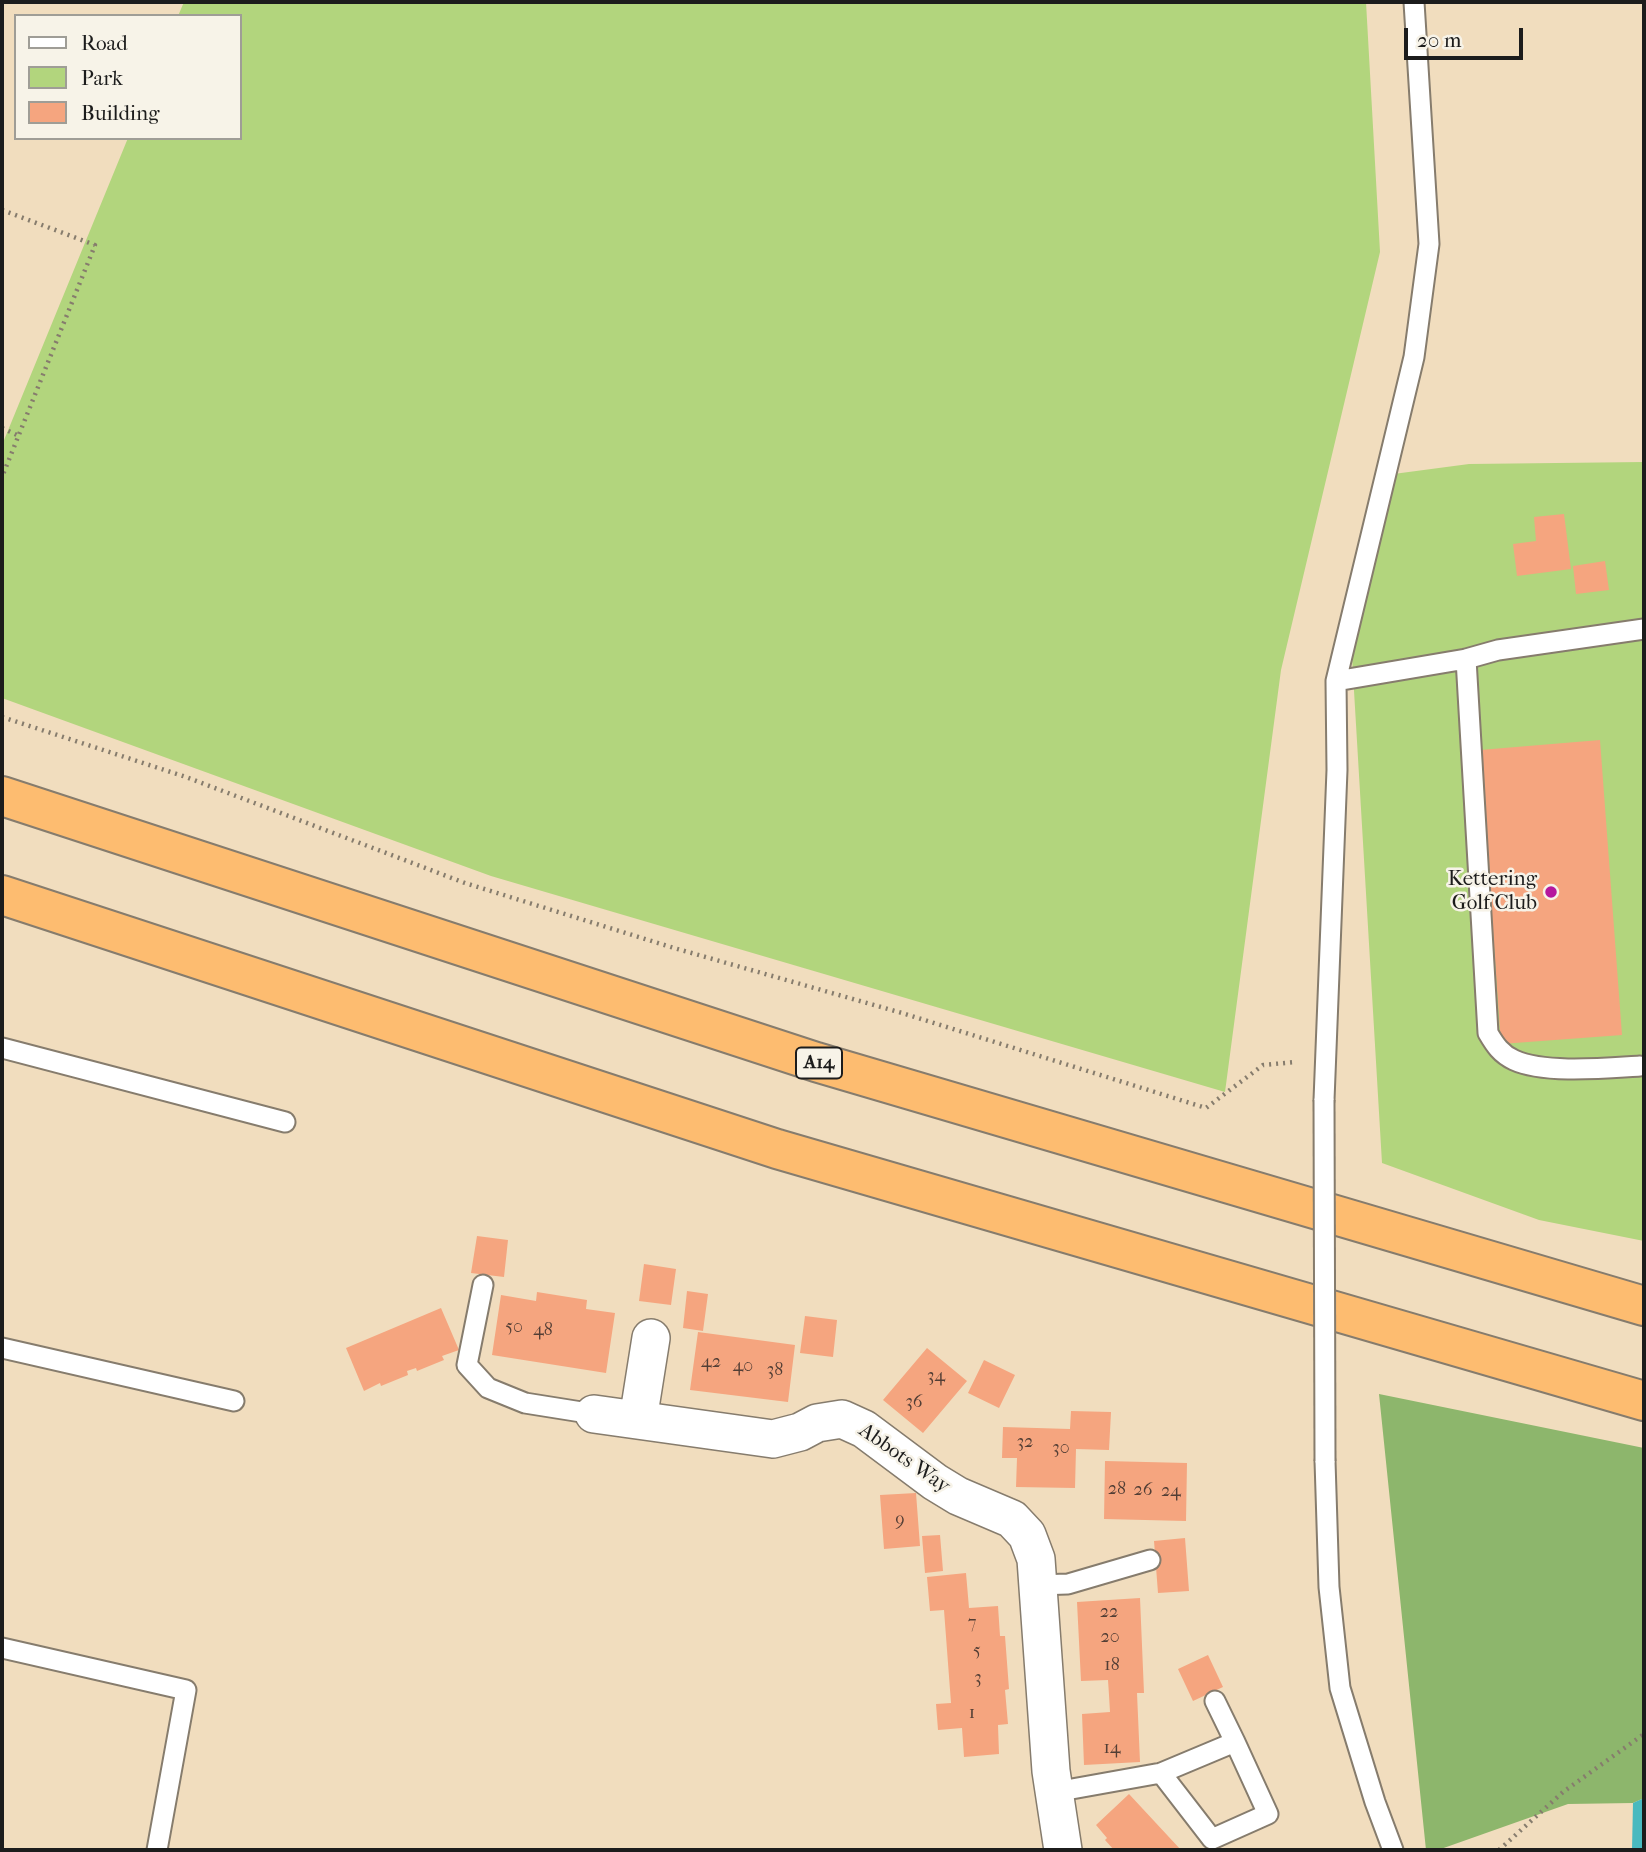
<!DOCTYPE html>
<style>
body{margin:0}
#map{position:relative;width:1646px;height:1852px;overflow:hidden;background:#f1ddbe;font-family:"IM FELL French Canon",serif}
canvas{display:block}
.frame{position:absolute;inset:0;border:4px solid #1c1c1c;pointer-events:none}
.legend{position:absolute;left:14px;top:14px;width:228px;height:126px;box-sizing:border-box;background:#f7f3e8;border:2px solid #9f9d96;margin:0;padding:9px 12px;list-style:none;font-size:21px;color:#1c1c1c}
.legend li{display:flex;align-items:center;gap:14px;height:35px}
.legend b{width:35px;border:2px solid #9f9d96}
.scale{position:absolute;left:1404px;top:28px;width:119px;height:32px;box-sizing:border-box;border:4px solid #1c1c1c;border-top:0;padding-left:9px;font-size:21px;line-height:24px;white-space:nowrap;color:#1c1c1c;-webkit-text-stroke:5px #f7f3e8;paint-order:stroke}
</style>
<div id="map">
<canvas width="1646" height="1852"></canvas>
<div class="frame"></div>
<ul class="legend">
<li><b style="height:9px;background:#fff"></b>Road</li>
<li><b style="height:19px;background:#b2d57d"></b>Park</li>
<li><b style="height:19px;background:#f5a57f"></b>Building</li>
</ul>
<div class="scale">20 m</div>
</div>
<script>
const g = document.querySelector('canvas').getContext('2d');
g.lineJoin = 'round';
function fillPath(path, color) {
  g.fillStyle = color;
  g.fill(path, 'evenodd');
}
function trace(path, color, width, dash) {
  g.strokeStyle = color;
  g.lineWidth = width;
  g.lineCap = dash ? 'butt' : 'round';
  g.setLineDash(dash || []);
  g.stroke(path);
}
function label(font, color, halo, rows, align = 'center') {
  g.font = font + ' "IM FELL French Canon",serif';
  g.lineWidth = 5;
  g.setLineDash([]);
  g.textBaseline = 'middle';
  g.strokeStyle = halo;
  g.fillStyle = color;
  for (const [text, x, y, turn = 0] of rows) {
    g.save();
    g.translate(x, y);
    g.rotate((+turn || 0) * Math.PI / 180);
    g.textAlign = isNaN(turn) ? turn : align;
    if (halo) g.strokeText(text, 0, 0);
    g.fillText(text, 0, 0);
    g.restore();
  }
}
fillPath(new Path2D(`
 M184,2H1366L1380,252L1281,670L1225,1092L491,876L2,698V445L128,138H240V16H178Z
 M1644,462V1241L1539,1220L1382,1163L1352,657L1386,475L1469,464Z`), '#b2d57d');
fillPath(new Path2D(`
 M1379,1394L1644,1448V1798L1633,1803L1568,1804L1438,1850H1426Z`), '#8db66c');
fillPath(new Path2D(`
 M1644,1798V1850H1632L1633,1803Z`), '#49b9bf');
fillPath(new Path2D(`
 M1564,514L1571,569L1517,576L1513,544L1536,541L1534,517Z
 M1605,561L1609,590L1576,594L1573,566Z
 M1600,740L1622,1035L1501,1044L1480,750Z
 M477,1236L508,1240L504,1277L471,1273Z
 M644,1264L676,1269L671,1305L639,1301Z
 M687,1291L708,1294L703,1331L683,1328Z
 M537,1292L587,1300L586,1309L615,1313L606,1373L492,1355L501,1295L536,1301Z
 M441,1308L459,1350L442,1356L444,1360L417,1371L416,1368L407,1371L408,1375L381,1386L380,1383L364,1391L346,1348Z
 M805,1316L837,1320L833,1357L800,1353Z
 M698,1332L795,1345L788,1402L690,1390Z
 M927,1348L967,1381L923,1433L883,1400Z
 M984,1360L1015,1375L999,1408L968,1393Z
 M1071,1411L1111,1412L1109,1450L1076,1449L1075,1488L1016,1487L1017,1458H1002L1003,1427L1070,1429Z
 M1105,1461L1187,1463L1186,1521L1104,1519Z
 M916,1493L920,1546L884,1549L880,1495Z
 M940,1535L943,1571L925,1573L922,1536Z
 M1185,1538L1189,1591L1158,1593L1154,1541Z
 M966,1573L969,1608L998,1606L1000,1636H1005L1009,1689L1005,1690L1008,1724L998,1725L999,1754L964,1757L962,1728L938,1730L936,1704L951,1703L944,1610L930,1611L927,1577Z
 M1140,1598L1144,1693H1137L1140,1762L1084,1765L1082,1714L1110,1712L1109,1695L1108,1680L1081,1681L1077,1602Z
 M1208,1655L1223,1687L1193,1701L1178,1669Z
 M1129,1794L1181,1850H1114L1105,1840L1107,1838L1096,1825Z`), '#f5a57f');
const lane = new Path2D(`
 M1466,659L1488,1033C1495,1045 1501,1054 1514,1060C1544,1074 1606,1068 1640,1066
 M1336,681L1466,659L1498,650L1644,629
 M2,1048L285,1122
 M1324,1100L1337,770L1336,681L1414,357L1429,244L1414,2
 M483,1285L467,1365L488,1388L525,1403L594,1414
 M2,1348L234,1401
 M1325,1461L1329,1587L1340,1688L1375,1802L1393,1850
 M1037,1585L1068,1584L1150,1560
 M2,1648L186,1690L157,1850
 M1161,1773L1212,1839L1268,1814L1235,1742
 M1055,1792L1161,1773L1235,1742L1215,1701`);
const street = new Path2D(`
 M594,1414L773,1439L800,1432L817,1423L842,1419L864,1429L935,1482L958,1496L1012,1519L1027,1535L1036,1559L1051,1771L1063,1850
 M638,1420L651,1338`);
const highway = new Path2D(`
 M2,796L816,1062L1644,1306
 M2,895L777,1149L1644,1401`);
trace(lane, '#867c6d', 23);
trace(street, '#867c6d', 40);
trace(highway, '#867c6d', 42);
trace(new Path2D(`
 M2,210L95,245L2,477
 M2,428L17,435
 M2,717L186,777L465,883L674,948L902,1013L1206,1108L1263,1065L1296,1062
 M1499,1850L1563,1792L1644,1734`), '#867c6d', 4.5, [2, 5]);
trace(lane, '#fff', 19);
trace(street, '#fff', 37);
trace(highway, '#fdbc70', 38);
const laneBridge = new Path2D(`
 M1324,1100L1325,1461`);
trace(laneBridge, '#867c6d', 23, []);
trace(laneBridge, '#fff', 19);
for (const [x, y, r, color] of [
 [1551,892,7,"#b5179e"]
]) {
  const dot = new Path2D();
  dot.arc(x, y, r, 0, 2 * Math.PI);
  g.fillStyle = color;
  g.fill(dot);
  trace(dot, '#f7f3e8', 2.5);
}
label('18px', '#523e35', null, [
 ["50",514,1328],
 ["48",543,1331],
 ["42",711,1363],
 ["40",743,1367],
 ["38",775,1371],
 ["34",936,1377],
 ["36",914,1403],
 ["32",1025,1443],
 ["30",1061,1449],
 ["28",1117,1490],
 ["26",1143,1491],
 ["24",1171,1492],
 ["9",900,1521],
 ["22",1109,1613],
 ["7",972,1624],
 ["20",1110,1638],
 ["5",977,1652],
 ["18",1112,1666],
 ["3",978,1679],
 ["1",972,1714],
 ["14",1112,1749]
]);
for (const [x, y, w] of [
 [819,1063,46]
]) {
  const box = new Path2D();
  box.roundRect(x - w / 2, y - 15.5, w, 31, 5);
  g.fillStyle = '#f7f3e8';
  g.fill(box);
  trace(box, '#1c1c1c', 2);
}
label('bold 19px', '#1c1c1c', null, [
 ["A14",819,1063]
]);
label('21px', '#1c1c1c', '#f7f3e8', [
 ["Kettering",1537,880],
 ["Golf Club",1537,904]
], 'right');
label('21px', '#1c1c1c', '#f7f3e8', [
 ["Abbots Way",904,1459,35]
]);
</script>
